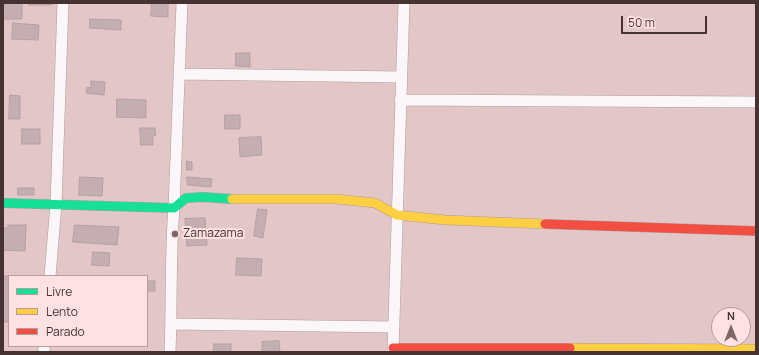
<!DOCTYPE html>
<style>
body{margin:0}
#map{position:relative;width:759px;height:355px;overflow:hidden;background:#e3c6c7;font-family:Manrope,sans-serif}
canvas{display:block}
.frame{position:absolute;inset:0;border:4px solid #473233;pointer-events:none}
.legend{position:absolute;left:8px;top:275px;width:140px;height:72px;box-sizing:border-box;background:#fee2e3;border:1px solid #b59c9d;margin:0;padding:5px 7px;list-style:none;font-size:12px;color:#473233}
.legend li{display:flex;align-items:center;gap:8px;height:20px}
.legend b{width:20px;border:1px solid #b59c9d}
.north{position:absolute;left:711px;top:307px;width:40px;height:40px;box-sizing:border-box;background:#fee2e3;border:1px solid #b59c9d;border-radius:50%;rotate:0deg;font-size:11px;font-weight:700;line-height:16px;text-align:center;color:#473233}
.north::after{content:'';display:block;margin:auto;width:14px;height:18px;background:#7e6667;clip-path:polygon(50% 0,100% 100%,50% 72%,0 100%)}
.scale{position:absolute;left:621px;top:16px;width:86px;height:18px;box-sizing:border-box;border:2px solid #473233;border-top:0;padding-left:5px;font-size:12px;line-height:14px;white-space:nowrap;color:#473233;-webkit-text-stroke:3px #fee2e3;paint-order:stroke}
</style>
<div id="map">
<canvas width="759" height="355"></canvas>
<div class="frame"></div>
<ul class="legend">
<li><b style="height:5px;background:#16e098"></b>Livre</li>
<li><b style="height:5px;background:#ffcf43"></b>Lento</li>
<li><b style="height:5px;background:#f24e42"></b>Parado</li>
</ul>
<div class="north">N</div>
<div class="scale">50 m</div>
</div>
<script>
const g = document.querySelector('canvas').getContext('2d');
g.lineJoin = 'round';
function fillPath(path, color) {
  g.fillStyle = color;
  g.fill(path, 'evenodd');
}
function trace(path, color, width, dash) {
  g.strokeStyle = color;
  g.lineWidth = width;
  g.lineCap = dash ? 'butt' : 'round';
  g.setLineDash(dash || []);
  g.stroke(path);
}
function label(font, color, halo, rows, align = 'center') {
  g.font = font + ' Manrope,sans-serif';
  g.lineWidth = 4;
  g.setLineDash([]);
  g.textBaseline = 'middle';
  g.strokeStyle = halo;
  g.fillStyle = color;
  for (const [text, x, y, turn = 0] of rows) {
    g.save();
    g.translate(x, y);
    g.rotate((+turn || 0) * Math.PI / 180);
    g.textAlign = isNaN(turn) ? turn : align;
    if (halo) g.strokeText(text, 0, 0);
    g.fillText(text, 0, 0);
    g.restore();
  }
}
const building = new Path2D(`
 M3,3H22V19H3Z
 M29,3H52V5H29Z
 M152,3H168V17L151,16Z
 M90,19L121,20V30L90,28Z
 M13,23L39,25L38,40L12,39Z
 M236,53H250V67L236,66Z
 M91,81L105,82L104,95L86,93L87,87L91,88Z
 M10,95L20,96V119H9Z
 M117,99L146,100V118L117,117Z
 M225,115H240V129H225Z
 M140,128H155L156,135L153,136V145H141Z
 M22,129H40V144H22Z
 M261,137L262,155L240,157L239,138Z
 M187,161L192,162V170H187Z
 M80,177L103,178L102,196L79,195Z
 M187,177L212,179L211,187L188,185Z
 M18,188H34V195H18Z
 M258,209L267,210L263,238L254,236Z
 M205,218L207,245L187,246L185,219Z
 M8,225H26L25,251L3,250V228H8Z
 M75,225L119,227L117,245L73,242Z
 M93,252L110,253L109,266L92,265Z
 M237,258L262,259L261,276L236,275Z
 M3,276H9V322H3Z
 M147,281H155V291H147Z
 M279,341L280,352H262V342Z
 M214,344H231V352H214Z`);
fillPath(building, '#c5aeb2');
trace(building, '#b6a0a4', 1);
const street = new Path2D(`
 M179,74L401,77
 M400,100L756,102
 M50,276L56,204L63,3
 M171,324L394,327
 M44,352V346
 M170,352C172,304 170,256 174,208L182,3
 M393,352L404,3`);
const fast = new Path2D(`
 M3,203L174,208L186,198L203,197L232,199`);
const slow = new Path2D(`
 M232,199H336L375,203L397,215L445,220L545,224
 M570,348L756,349`);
const jam = new Path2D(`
 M545,224L756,231
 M393,348H570`);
trace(street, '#b09b9b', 12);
trace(fast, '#b09b9b', 10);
trace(slow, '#b09b9b', 10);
trace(jam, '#b09b9b', 10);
trace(street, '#fbf6f7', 11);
trace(fast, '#16e098', 9);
trace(slow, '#ffcf43', 9);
trace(jam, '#f24e42', 9);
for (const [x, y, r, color] of [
 [175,234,4,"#7e6667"]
]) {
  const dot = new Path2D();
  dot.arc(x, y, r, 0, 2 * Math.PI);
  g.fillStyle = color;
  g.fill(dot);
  trace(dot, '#fee2e3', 1.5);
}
label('12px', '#473233', '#fee2e3', [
 ["Zamazama",183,234]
], 'left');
</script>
